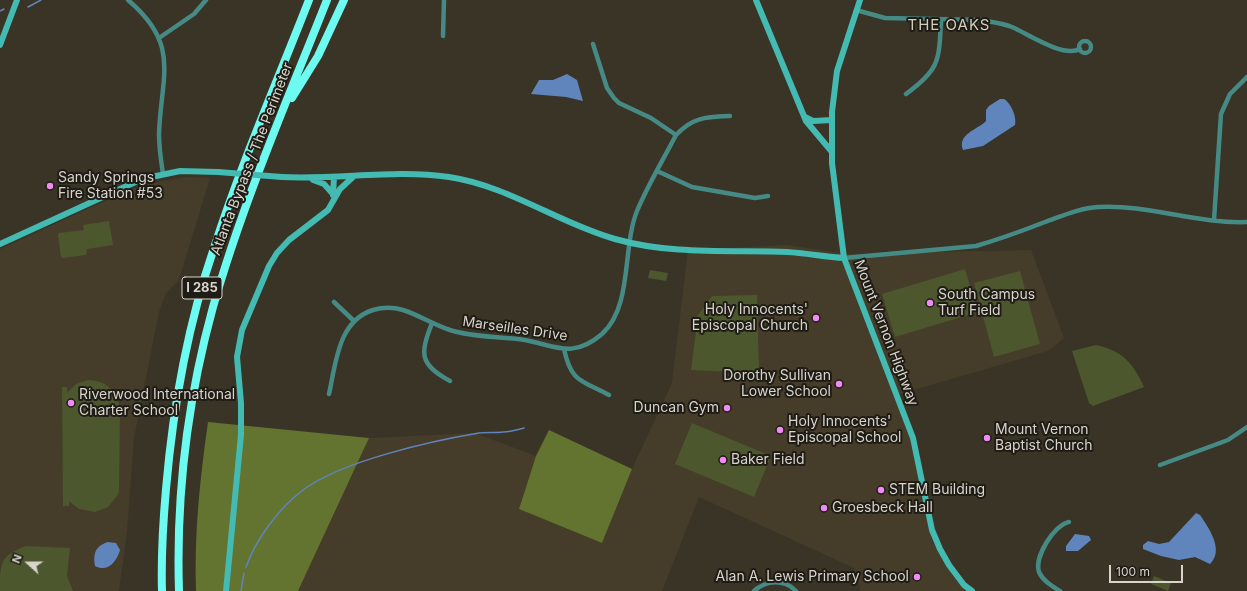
<!DOCTYPE html>
<style>
body{margin:0}
#map{position:relative;width:1247px;height:591px;overflow:hidden;background:#393426;font-family:Inter,sans-serif}
canvas{display:block}
.north{position:absolute;left:8px;top:543px;width:40px;height:40px;-webkit-text-stroke:3px #1e1c15;paint-order:stroke;rotate:291deg;font-size:11px;font-weight:700;line-height:16px;text-align:center;color:#d8d4cc}
.north::after{content:'';display:block;margin:auto;width:14px;height:18px;background:#d8d4cc;clip-path:polygon(50% 0,100% 100%,50% 72%,0 100%)}
.scale{position:absolute;left:1109px;top:565px;width:74px;height:18px;box-sizing:border-box;border:2px solid #d8d4cc;border-top:0;padding-left:5px;font-size:12px;line-height:14px;white-space:nowrap;color:#d8d4cc;-webkit-text-stroke:3px #1e1c15;paint-order:stroke}
</style>
<div id="map">
<canvas width="1247" height="591"></canvas>
<div class="north">N</div>
<div class="scale">100 m</div>
</div>
<script>
const g = document.querySelector('canvas').getContext('2d');
g.lineJoin = 'round';
function fillPath(path, color) {
  g.fillStyle = color;
  g.fill(path, 'evenodd');
}
function trace(path, color, width, dash) {
  g.strokeStyle = color;
  g.lineWidth = width;
  g.lineCap = dash ? 'butt' : 'round';
  g.setLineDash(dash || []);
  g.stroke(path);
}
function label(font, color, halo, rows, align = 'center') {
  g.font = font + ' Inter,sans-serif';
  g.lineWidth = 4;
  g.setLineDash([]);
  g.textBaseline = 'middle';
  g.strokeStyle = halo;
  g.fillStyle = color;
  for (const [text, x, y, turn = 0] of rows) {
    g.save();
    g.translate(x, y);
    g.rotate((+turn || 0) * Math.PI / 180);
    g.textAlign = isNaN(turn) ? turn : align;
    if (halo) g.strokeText(text, 0, 0);
    g.fillText(text, 0, 0);
    g.restore();
  }
}
fillPath(new Path2D(`
 M187,177L210,178L179,280L166,293L159,312L134,438L127,532L119,591H0V249L127,191L150,183Z
 M787,245L846,254L1031,250L1064,338L1048,351L896,395L905,416L926,494L932,541L954,574L972,591H861L854,568L699,497L662,591H298L369,438L475,433L536,456L519,509L602,543L632,469L672,383L688,250Z`), '#453d29');
fillPath(new Path2D(`
 M109,221L113,245L87,249L86,255L63,258L61,257L58,235L59,233L84,230L83,225Z
 M965,269L978,312L895,337L882,294Z
 M650,270L668,273L666,281L648,278Z
 M1020,271L1040,344L994,357L974,283Z
 M757,295L759,373L691,370L697,324L694,321L712,296Z
 M1096,345C1123,351 1133,363 1144,387L1093,406L1089,403L1072,351Z
 M88,380C106,380 117,391 120,408L119,491L117,496L108,507L95,512L79,509L69,501V506H63L62,387H67V393L76,384Z
 M692,423L771,456L754,497L675,464Z
 M26,546L70,548L67,576L73,591H0C0,562 0,556 26,546Z
 M1154,576L1171,583L1168,591L1151,584Z`), '#4c572d');
fillPath(new Path2D(`
 M208,422L369,438L298,591H196C194,534 200,478 208,422Z
 M549,430L632,469L602,543L519,509L536,456Z`), '#637431');
fillPath(new Path2D(`
 M567,74L577,80L583,101L566,97L531,94L539,80H553Z
 M1000,99H1004C1011,103 1017,117 1015,125L983,146L963,150C957,134 977,130 986,121V110L989,106Z
 M1196,513L1200,515C1208,527 1225,550 1210,564L1195,557L1179,560L1161,556L1143,549V545L1148,541L1159,544L1169,542Z
 M1075,534L1089,536L1091,540L1078,551H1066V546Z
 M108,542L116,543L120,550C117,561 108,573 95,566C93,554 95,546 108,542Z`), '#5f85bc');
trace(new Path2D(`
 M28,7L41,0
 M0,11L4,9
 M246,567C256,539 279,508 303,490C342,461 431,441 479,433C487,432 495,433 503,432C510,432 517,430 524,428
 M241,591L244,573`), '#5f85bc', 1.5);
trace(new Path2D(`
 M128,0C181,45 161,75 159,134C159,148 161,161 163,174
 M856,10L885,18L981,20C992,22 1002,23 1012,27C1028,34 1063,58 1080,49
 M443,36L444,0
 M159,38L194,14L206,0
 M1079 47a6 6 0 1 1 12 0a6 6 0 1 1-12 0Z
 M593,44L607,88L614,98L619,103L651,118L676,135
 M906,94C940,69 939,61 941,20
 M657,171L692,187L755,198L768,196
 M1214,220L1221,114L1230,94L1247,77
 M844,258L976,246C1000,239 1022,231 1045,222C1062,216 1080,208 1098,207C1148,204 1197,224 1247,222
 M334,302L354,321
 M432,323C420,354 419,364 450,381
 M564,349C571,382 581,380 609,395
 M329,394C336,363 338,321 373,310C383,307 393,307 403,310C419,315 434,325 450,330C474,338 500,336 525,340C556,346 573,359 602,334C633,306 622,248 637,211C648,185 663,160 676,135C693,117 706,117 730,116
 M1160,465L1228,440L1247,427
 M754,591C766,580 784,579 796,591
 M1060,591C1052,586 1043,581 1039,572C1034,557 1054,525 1069,522`), '#468a85', 4.5);
trace(new Path2D(`
 M756,0L806,121L832,152
 M860,0L837,71L832,112V163L844,258L913,438L932,530L940,549L949,565L964,585L972,591
 M0,45L17,0
 M805,117L813,121L832,120
 M282,177C338,180 394,169 449,177C509,186 558,223 615,239C671,255 730,250 787,252C806,253 825,257 844,258
 M313,180L324,184L333,194
 M333,195L334,177
 M0,244L142,179L180,171L218,172
 M226,591L241,435V403L237,357L242,330L269,266L277,253L289,240L328,210L340,189L353,177`), '#43bab2', 6);
trace(new Path2D(`
 M292,98L318,56L344,0
 M162,591C161,557 163,523 166,489C173,407 187,327 214,248C241,164 277,82 309,0
 M179,591C176,497 188,398 213,307C243,202 287,101 327,0`), '#6dfbf1', 8);
trace(new Path2D(`
 M218,172L282,177`), '#43bab2', 6);
for (const [x, y, r, color] of [
 [50,186,4,"#f08bf5"],
 [930,303,4,"#f08bf5"],
 [816,318,4,"#f08bf5"],
 [839,384,4,"#f08bf5"],
 [71,403,4,"#f08bf5"],
 [727,408,4,"#f08bf5"],
 [780,430,4,"#f08bf5"],
 [987,438,4,"#f08bf5"],
 [723,460,4,"#f08bf5"],
 [881,490,4,"#f08bf5"],
 [824,508,4,"#f08bf5"],
 [917,577,4,"#f08bf5"]
]) {
  const dot = new Path2D();
  dot.arc(x, y, r, 0, 2 * Math.PI);
  g.fillStyle = color;
  g.fill(dot);
  trace(dot, '#1e1c15', 1.5);
}
for (const [x, y, w] of [
 [202,288,40]
]) {
  const box = new Path2D();
  box.roundRect(x - w / 2, y - 11, w, 22, 3);
  g.fillStyle = '#1e1c15';
  g.fill(box);
  trace(box, '#d8d4cc', 1);
}
label('bold 13px', '#d8d4cc', null, [
 ["I 285",202,288]
]);
label('14px', '#d8d4cc', '#1e1c15', [
 ["Atlanta Bypass / The Perimeter",252,159,-69],
 ["Marseilles Drive",515,329,8],
 ["Mount Vernon Highway",886,333,69]
]);
label('14px', '#d8d4cc', '#1e1c15', [
 ["Sandy Springs",58,178],
 ["Fire Station #53",58,194],
 ["South Campus",938,295],
 ["Turf Field",938,311],
 ["Holy Innocents'",808,310,"right"],
 ["Episcopal Church",808,326,"right"],
 ["Dorothy Sullivan",831,376,"right"],
 ["Lower School",831,392,"right"],
 ["Riverwood International",79,395],
 ["Charter School",79,411],
 ["Duncan Gym",719,408,"right"],
 ["Holy Innocents'",788,422],
 ["Episcopal School",788,438],
 ["Mount Vernon",995,430],
 ["Baptist Church",995,446],
 ["Baker Field",731,460],
 ["STEM Building",889,490],
 ["Groesbeck Hall",832,508],
 ["Alan A. Lewis Primary School",909,577,"right"]
], 'left');
g.letterSpacing = '1px';
label('15px', '#d3cdbc', '#1e1c15', [
 ["THE OAKS",949,25]
]);
g.letterSpacing = '0px';
</script>
